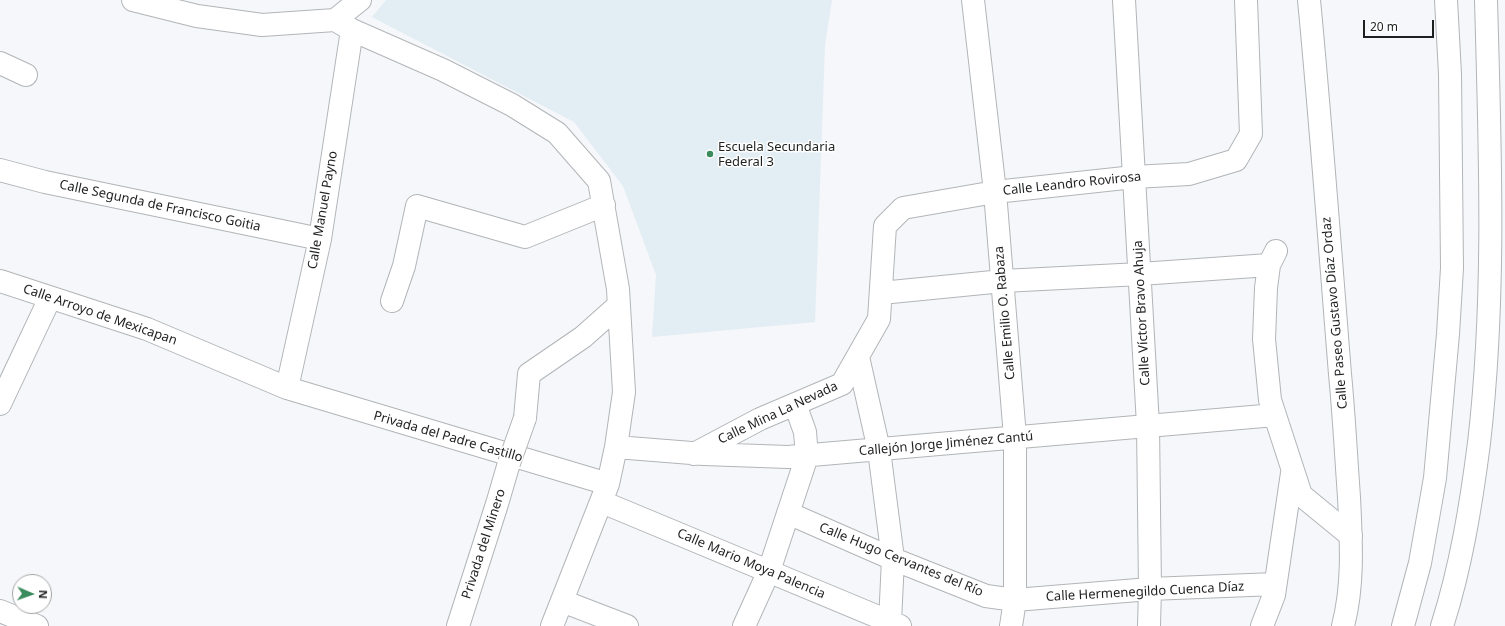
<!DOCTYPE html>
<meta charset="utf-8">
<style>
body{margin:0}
#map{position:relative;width:1505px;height:626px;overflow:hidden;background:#f5f7fa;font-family:"Noto Sans",sans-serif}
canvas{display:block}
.north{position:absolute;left:12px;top:574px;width:40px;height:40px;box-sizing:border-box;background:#fff;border:1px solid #a5a5a5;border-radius:50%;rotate:92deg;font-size:11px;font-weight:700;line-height:16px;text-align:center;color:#1e1f1f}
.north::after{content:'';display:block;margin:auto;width:14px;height:18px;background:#3a8c5d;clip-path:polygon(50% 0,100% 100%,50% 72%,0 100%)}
.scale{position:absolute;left:1363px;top:20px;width:71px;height:18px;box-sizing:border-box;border:2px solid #1e1f1f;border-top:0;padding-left:5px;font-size:12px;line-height:14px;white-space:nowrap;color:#1e1f1f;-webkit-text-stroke:3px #fff;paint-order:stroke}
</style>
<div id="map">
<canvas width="1505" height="626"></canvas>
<div class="north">N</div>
<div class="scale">20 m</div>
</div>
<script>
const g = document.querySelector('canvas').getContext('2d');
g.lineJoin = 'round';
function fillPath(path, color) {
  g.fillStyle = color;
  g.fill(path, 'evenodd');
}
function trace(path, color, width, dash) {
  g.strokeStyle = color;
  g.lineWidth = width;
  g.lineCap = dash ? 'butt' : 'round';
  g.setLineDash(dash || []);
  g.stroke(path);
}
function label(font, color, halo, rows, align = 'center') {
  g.font = font + ' "Noto Sans",sans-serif';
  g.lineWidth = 3;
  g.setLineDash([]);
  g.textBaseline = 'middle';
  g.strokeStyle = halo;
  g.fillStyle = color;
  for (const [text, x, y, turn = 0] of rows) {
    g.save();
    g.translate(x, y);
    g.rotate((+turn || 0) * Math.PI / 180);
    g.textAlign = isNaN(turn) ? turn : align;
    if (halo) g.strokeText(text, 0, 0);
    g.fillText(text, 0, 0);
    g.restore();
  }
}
fillPath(new Path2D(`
 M386,0H832L825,45L815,322L652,337L656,275L623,186L574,122L372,17Z`), '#e3edf4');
const minor = new Path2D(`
 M133,0L197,16L262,25L335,20L352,30L443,70L512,105L557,133L599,181L618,289L624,392L616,447L608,484L552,626
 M973,0L995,192L1015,437V600L1011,626
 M1124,0L1148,425L1150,589L1149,626
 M335,20L360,0
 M0,63L26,75
 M0,170L45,182L320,239
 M1276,251L1269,265L1266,288L1264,339L1270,400L1301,495L1351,536
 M0,281L147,329L287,388L608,484
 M881,293L1003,281L1140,274L1269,265
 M392,301L404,266L417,206L525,237L604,205
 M858,357L879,450L893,559L890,622L888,626
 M287,388L320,239L352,30
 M0,404L50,298
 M525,418L529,374L583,337L619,305
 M616,447L704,454L788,457L1275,415
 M694,454L760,419L842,384L879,319L885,226L903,208L995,192L1134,177L1189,174L1236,160L1251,134L1246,0
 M602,502L900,626
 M788,513L893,559L986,596L1015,600L1150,589L1275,584
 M562,601L627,626
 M0,611L37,626
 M458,626L497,504L509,463
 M744,626L769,571L807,456L805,432L795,404
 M1262,626L1274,595L1292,473`);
const secondary = new Path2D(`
 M1309,0C1321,125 1330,250 1340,374C1344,415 1346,456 1349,497C1351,540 1354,584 1343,626
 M1403,626L1420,563L1435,478L1448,334L1452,268L1450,74L1446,0
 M1442,626C1461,567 1471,505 1479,443C1496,296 1490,148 1486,0`);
trace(minor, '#b2b5b7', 24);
trace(secondary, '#b2b5b7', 24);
trace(minor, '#fff', 22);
trace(secondary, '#fff', 22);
const minorBridge = new Path2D(`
 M509,463L525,418`);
trace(minorBridge, '#b2b5b7', 24, []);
trace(minorBridge, '#fff', 22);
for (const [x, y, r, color] of [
 [710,154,4,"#3a8c5d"]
]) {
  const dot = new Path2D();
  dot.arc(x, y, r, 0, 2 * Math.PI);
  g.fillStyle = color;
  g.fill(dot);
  trace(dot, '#fff', 1.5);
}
label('13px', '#1e1f1f', '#fff', [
 ["Escuela Secundaria",718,147],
 ["Federal 3",718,162]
], 'left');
label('13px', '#1e1f1f', '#fff', [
 ["Calle Leandro Rovirosa",1072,184,-6],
 ["Calle Segunda de Francisco Goitia",160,206,12],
 ["Calle Manuel Payno",323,210,-80],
 ["Calle Emilio O. Rabaza",1005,313,-95],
 ["Calle Víctor Bravo Ahuja",1142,313,-93],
 ["Calle Paseo Gustavo Díaz Ordaz",1335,313,-95],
 ["Calle Arroyo de Mexicapan",100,315,19],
 ["Calle Mina La Nevada",778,413,-25],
 ["Privada del Padre Castillo",448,437,16],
 ["Callejón Jorge Jiménez Cantú",946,444,-5],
 ["Privada del Minero",484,544,-72],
 ["Calle Hugo Cervantes del Río",901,560,22],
 ["Calle Mario Moya Palencia",751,564,23],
 ["Calle Hermenegildo Cuenca Díaz",1145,592,-3]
]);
</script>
